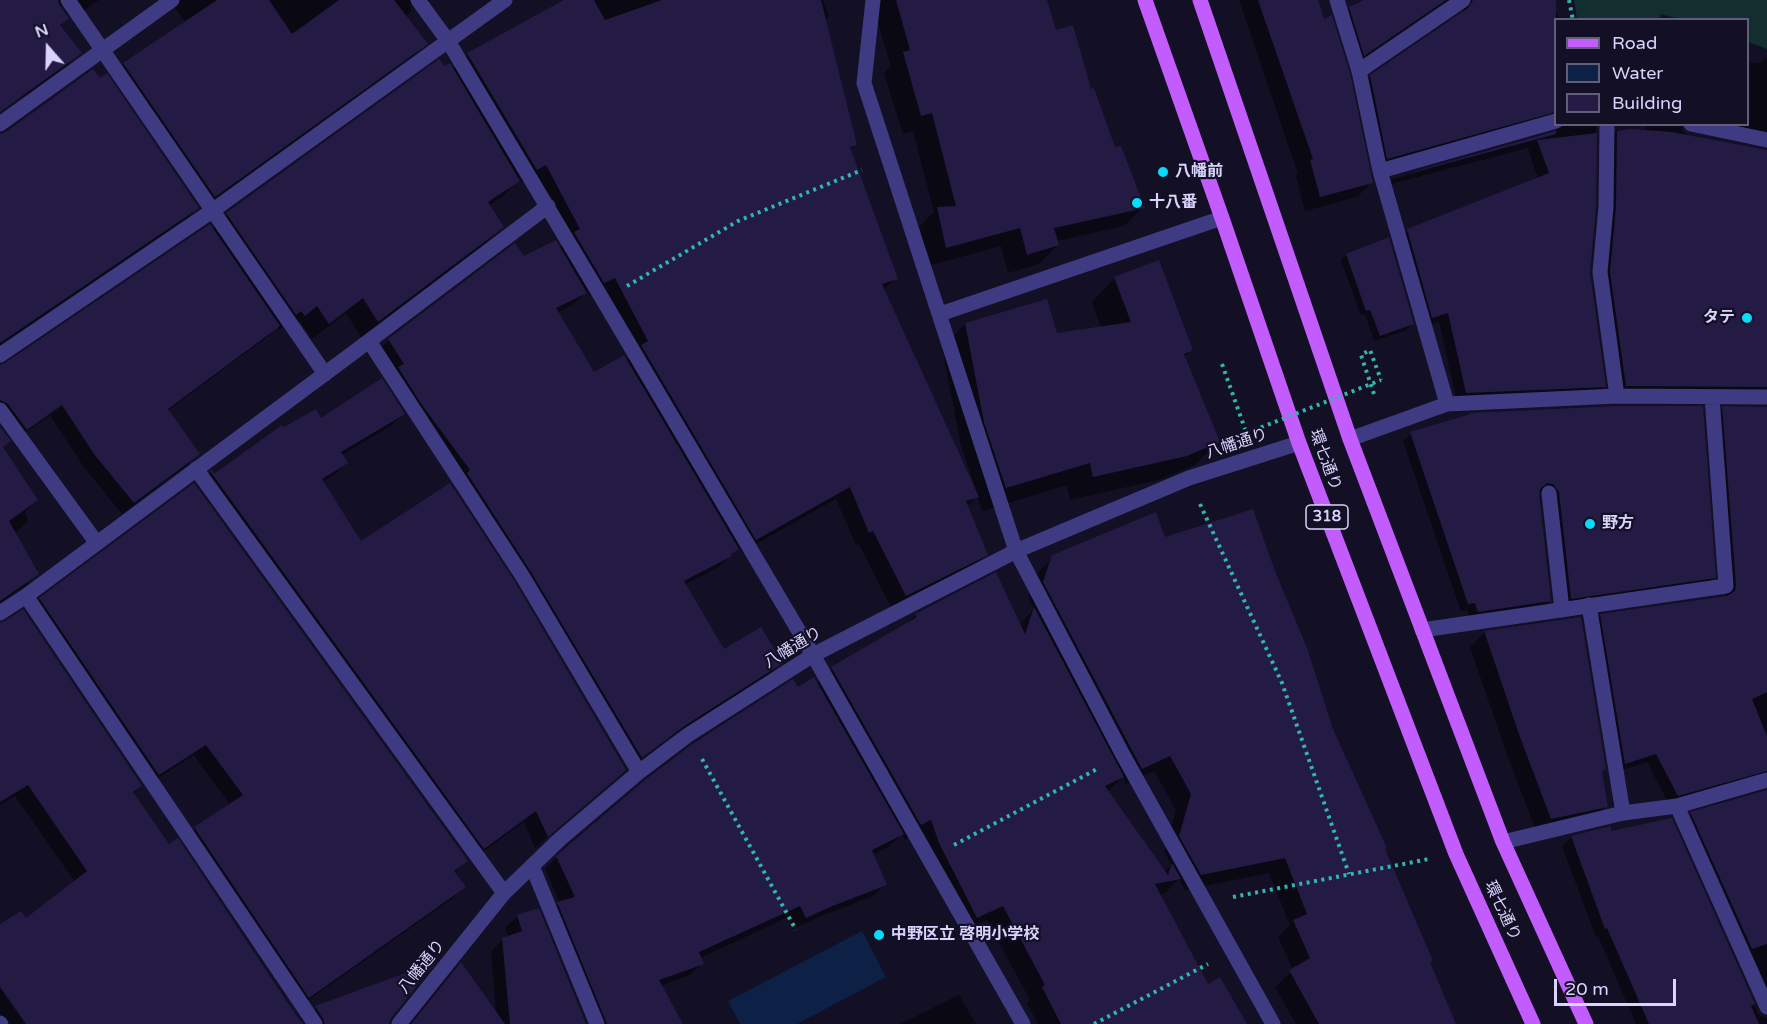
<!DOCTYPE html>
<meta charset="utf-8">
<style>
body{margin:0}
#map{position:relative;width:1767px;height:1024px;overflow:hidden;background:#130f24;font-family:"Varela Round",sans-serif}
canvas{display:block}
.legend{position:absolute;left:1554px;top:18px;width:195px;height:108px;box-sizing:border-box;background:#130f24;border:2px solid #625d7b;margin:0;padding:8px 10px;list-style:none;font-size:18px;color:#d9d3fe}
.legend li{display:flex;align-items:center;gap:12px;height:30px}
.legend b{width:30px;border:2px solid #625d7b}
.north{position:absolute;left:18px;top:18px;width:60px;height:60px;-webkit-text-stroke:4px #130f24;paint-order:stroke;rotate:340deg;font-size:16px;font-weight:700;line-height:24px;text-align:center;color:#d9d3fe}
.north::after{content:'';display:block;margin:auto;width:21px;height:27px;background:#d9d3fe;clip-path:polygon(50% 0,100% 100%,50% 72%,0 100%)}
.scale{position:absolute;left:1554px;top:979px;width:122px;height:27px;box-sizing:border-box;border:3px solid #d9d3fe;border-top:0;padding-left:8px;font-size:18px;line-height:21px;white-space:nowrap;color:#d9d3fe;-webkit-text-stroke:4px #130f24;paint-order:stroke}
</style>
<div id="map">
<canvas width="1767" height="1024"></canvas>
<ul class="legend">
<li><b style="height:8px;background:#c35cfd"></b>Road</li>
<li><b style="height:16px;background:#0d2146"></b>Water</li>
<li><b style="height:16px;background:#241b45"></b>Building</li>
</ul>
<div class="north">N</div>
<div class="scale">20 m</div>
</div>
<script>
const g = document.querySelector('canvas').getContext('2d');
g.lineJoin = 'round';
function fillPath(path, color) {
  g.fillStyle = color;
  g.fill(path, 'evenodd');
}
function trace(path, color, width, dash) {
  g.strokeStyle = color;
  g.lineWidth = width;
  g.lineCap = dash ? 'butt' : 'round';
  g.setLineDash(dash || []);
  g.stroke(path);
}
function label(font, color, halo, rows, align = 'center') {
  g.font = font + ' "Varela Round","Noto Sans JP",sans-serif';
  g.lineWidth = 4.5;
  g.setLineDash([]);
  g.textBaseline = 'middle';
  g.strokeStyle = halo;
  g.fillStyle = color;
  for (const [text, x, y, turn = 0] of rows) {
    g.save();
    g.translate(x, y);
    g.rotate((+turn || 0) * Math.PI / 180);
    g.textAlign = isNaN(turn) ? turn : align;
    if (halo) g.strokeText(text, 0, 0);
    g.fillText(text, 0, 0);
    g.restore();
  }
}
fillPath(new Path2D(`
 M1574,0H1767V49L1748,42V20L1678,19L1661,14L1660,19H1577Z`), '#122e2e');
fillPath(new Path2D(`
 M862,931L886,977L797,1024H740L728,1001Z`), '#0d2146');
fillPath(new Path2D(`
 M0,0H99L72,19L62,5L60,6L67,19L60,26L80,53L67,65L25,96L0,106Z
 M169,0H430L416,10L408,3L412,10L405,17L426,44L413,56L202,208L112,76L124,64L186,23Z
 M567,0H823L829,16L825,21L855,145L849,150L896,278L883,291L972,485L974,484L961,446L942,348L965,324L1056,334L1101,328L1092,302L1115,278L1191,350L1184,357L1218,441L1195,465L1162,479L1070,500L1067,485L982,511L977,496L967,507L986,554L972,568L892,609L859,544L856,545L836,499L742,552L739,547L719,567L684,585L724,651L781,663L770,674L669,738L630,768L378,351L389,340L524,258L559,248L566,241L532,177L523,183L520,179L502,197L488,206L502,226L486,243L361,337L346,313L312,339L300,321L288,331L284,326L279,330L277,327L266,338L167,411L198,454L186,466L122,514L83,466L50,415L14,441L0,422V390L212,229L227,214L444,67L452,70L468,54ZM601,290L634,353L626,361L594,374L557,313L574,304L587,291L590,296Z
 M871,0H1045L1055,32L1090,91L1114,149L1143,207L1124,226L1057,241L1058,245L1039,264L1008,273L1001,246L928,266L919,227L934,212L913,131L903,134L884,73L891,66Z
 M1239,0H1316L1372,182L1357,197L1305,211L1296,176L1298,174Z
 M1368,0H1551L1560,20H1556V124H1596L1595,206L1589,273L1604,386L1595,396L1457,402L1439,321L1423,327L1398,240L1408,231L1538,179L1528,148L1387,185L1393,179L1556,133L1557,129L1553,123L1378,167L1361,86L1371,77L1463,14L1464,9L1461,4L1457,0L1446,1L1355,64L1341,18L1350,8Z
 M1765,58H1767V146L1690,124H1748V63H1760Z
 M1646,124H1680L1683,132L1688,135L1767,151V404L1617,395L1601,282L1608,139L1617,130L1645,132Z
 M0,151L197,208L186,219L0,345Z
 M1346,255L1412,324L1407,330L1374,341L1365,314L1361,315L1341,261Z
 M1723,408H1767V786L1669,804L1647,762L1616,772L1592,625L1601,615L1726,597L1714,417Z
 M403,414L391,426L341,455L346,463L334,475L322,482L360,543L625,770L535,848L524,822L471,860L199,485L211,472L214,476L284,429L320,420Z
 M1469,416L1714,577L1706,585L1563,606L1546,492L1538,491L1550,601L1542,609L1470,619L1467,610L1461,611L1403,441L1411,434Z
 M0,429L9,441L2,448L36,500L25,512L28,521L15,534L37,574L25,586L0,603Z
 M1164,539L1332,729L1384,849L1454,1024H1296L1275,987L1293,970L1278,937L1290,925L1269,873L1185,890L1179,879L1164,894L1159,895L1208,986L1245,1024H1038L1027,1003L1030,1000L987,920L962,933L924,859L915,834L905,840L902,834L890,846L872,855L886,884L873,896L816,918L793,929L788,917L700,958L702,963L690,975L660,986L669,1024H591L546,915L560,903L545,869L557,857L797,689L817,684L832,669L904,626L916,615L1019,625L1034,609L1028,598L1037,573L1053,557ZM1154,771L1176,810L1164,852L1172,865L1164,872L1107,792L1123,777L1126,784Z
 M40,599L467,861L454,873L464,887L453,898L297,1008L184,840L195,829L230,805L194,755L147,785L29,611Z
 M0,624L140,786L133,794L169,846L301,1024H0V926L25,920L75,882L15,796L0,805Z
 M1485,632L1604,769L1601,772L1606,806L1591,821L1537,833L1506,752L1470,647Z
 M1767,792V1012L1682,823L1691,814Z
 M1671,820L1757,1012L1761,1016L1767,1018V1016V1024H1636L1598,936L1596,937L1562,846L1572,837L1610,833Z
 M518,916L585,1024H410L449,976L461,964L496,1014L491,952L503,939L508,937L505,928Z
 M432,965L390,1018L389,1024H306L304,1020L316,1008Z
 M959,995L976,1024H900Z`), '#0007');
fillPath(new Path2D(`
 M0,0H58L60,6L69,19L60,25L82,53L0,112Z
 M217,0H269L292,34L339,0H394L428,44L215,197L123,63Z
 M564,0H594L605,20L662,0H821L857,145L850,147L898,279L882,284L979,497L966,501L988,555L906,596L873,531L869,533L850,487L756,540L641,345L648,341L615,278L604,283L574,232L580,229L546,165L537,170L467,53Z
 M896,0H1047L1056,30L1073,25L1091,89L1094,88L1115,147L1121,146L1145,208L1054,228L1059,245L1027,255L1020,228L946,248L937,207L956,206L932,113L921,116L903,52L910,50Z
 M1258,0H1318L1324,19L1332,15L1350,73L1373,183L1320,197L1310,160L1313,159Z
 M1364,0H1446L1364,56L1349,7Z
 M1473,0H1556V112L1387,159L1370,75L1468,8Z
 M439,59L444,66L450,63L520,181L488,202L504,227L378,322L363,298L329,324L317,306L305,316L301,311L296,315L226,213Z
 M93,69L100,78L107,73L199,208L0,343V134L6,132Z
 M1630,129L1672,132L1767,150V387L1626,386L1610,272L1616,207L1617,131Z
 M1556,131V134L1392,178Z
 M1597,133L1596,206L1590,273L1606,387L1466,393L1448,313L1432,318L1407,229L1549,173L1537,140Z
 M210,224L280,326L168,409L200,454L134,503L94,454L62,405L27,430L8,404L0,400V365L5,363Z
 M1389,237L1414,324L1380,336L1370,310L1366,311L1346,254Z
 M556,240L587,293L556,308L594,372L624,355L739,549L731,554L732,556L684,581L724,649L761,627L783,663L683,727L642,758L531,572L467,473L470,470L422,405L398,367L404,364L388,339L515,243L524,256Z
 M1159,260L1193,350L1184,354L1220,442L1187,456L1093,477L1090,463L1006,488L984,422L965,323L1047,299L1057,333L1131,322L1114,277Z
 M382,378L405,414L341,452L348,463L322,479L361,541L450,483L515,582L626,770L548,837L536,811L484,849L210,471L212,470L214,474L282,425L284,427L316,409L321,418Z
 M1617,406H1703L1716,578L1571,599L1559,492L1553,484L1547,483L1540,489L1539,494L1551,601L1478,612L1475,603L1468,604L1410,432L1471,414L1470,413Z
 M1722,406L1767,407V692L1752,699L1767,736V771L1678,796L1656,754L1625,764L1600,614L1727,596L1735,591L1736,585Z
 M0,427L11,441L3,447L38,500L9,521L39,574L0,601Z
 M194,483L468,861L454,871L466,887L309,998L194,827L243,795L206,745L159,775L39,598Z
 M1253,509L1275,571L1307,648L1333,729L1387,848L1385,849L1433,961L1430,962L1456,1024H1319L1289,970L1310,958L1293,920L1307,914L1285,858L1201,875L1179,836L1191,794L1170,756L1142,769L1043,582L1052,555L1156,512L1165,537Z
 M996,572L1025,634L1034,607L1124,777L1105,786L1168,875L1172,863L1181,879L1155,884L1208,984L1220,977L1247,1024H1061L1042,987L1045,985L1003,906L977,918L939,843L931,820L921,825L831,667L917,617L915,614Z
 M23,609L142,786L133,792L169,844L178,838L295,1014L303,1024H26L0,987V924L21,911L26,918L87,871L28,785L0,802V623L5,621Z
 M1581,617L1606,769L1602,771L1608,807L1551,819L1520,737L1484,631Z
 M814,677L904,834L872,850L887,885L830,907L806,918L800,906L699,952L704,964L659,980L683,1024H607L557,902L575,897L556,856L645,780L694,743L793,679L798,687Z
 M1767,790V944L1752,949L1690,812Z
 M1672,818L1755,1004L1751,1006L1759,1024H1649L1607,928L1605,929L1571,836L1611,826V831Z
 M539,908L586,1024H510L502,938L522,931L517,915Z
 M436,962L391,1018L389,1024H325L323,1019L315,1006Z
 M461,962L505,1024H411Z`), '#241b45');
trace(new Path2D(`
 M1569,0L1573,20
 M627,286L738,221L862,170
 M1222,364L1245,429
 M1374,394L1361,355L1370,350L1381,380
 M1200,504L1282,683L1349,874
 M702,759L796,930
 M954,845L1099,768
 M1233,897L1429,859
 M1094,1024L1208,964`), '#31b5af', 4, [3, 4.5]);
trace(new Path2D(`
 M68,0L325,374
 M1359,71L1463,0
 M0,124L172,0
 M1691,124L1767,140
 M0,355L212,211L505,0
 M1549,493L1562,610
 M1589,605L1623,813
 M532,866L597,1024`), '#3f3b83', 15);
trace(new Path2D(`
 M418,0L448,41L603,300L813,655L1023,1024
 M873,0L864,83L1016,551L1123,755L1273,1024
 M1337,0L1359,71L1380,171L1447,404
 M1607,124L1606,207L1600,272L1617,396
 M1380,171L1556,121
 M940,314L1222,218
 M369,341L523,577L639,772
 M0,410L96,542
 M1350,439L1447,404L1617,396L1767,397
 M196,469L504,893
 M26,596L315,1024
 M0,613L26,596L369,341L548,206
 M1422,630L1726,586L1712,397
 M1677,806L1767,1007
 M1503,842L1623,813L1677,806L1767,780
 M0,1023L1,1024
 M399,1024L504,893L560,839L639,772L688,735L813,655L1016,551L1189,478L1299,443`), '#3f3b83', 15);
trace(new Path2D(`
 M1145,0L1222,218L1299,443L1456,854L1533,1024
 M1200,0L1350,439L1503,842L1586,1024`), '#c35cfd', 15);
trace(new Path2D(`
 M1247,433L1381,380`), '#31b5af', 4, [3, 4.5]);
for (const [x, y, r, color] of [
 [1163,172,6,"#03ddfa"],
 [1137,203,6,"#03ddfa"],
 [1747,318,6,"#03ddfa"],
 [1590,524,6,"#03ddfa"],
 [879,935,6,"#03ddfa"]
]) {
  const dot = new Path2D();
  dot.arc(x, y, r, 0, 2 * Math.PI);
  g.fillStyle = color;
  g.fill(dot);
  trace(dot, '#130f24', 2);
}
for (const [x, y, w] of [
 [1327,517,42]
]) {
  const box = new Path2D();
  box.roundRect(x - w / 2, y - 12, w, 24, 4.5);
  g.fillStyle = '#130f24';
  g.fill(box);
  trace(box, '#d9d3fe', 1.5);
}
label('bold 15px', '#d9d3fe', null, [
 ["318",1327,517]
]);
label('bold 16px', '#d9d3fe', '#130f24', [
 ["八幡前",1175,172],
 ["十八番",1149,203],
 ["タテ",1735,318,"right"],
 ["野方",1602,524],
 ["中野区立 啓明小学校",891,935]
], 'left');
label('16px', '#d9d3fe', '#130f24', [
 ["八幡通り",1237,444,-18],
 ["環七通り",1325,460,70],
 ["八幡通り",793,648,-31],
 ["環七通り",1502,911,65],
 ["八幡通り",422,967,-51]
]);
</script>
